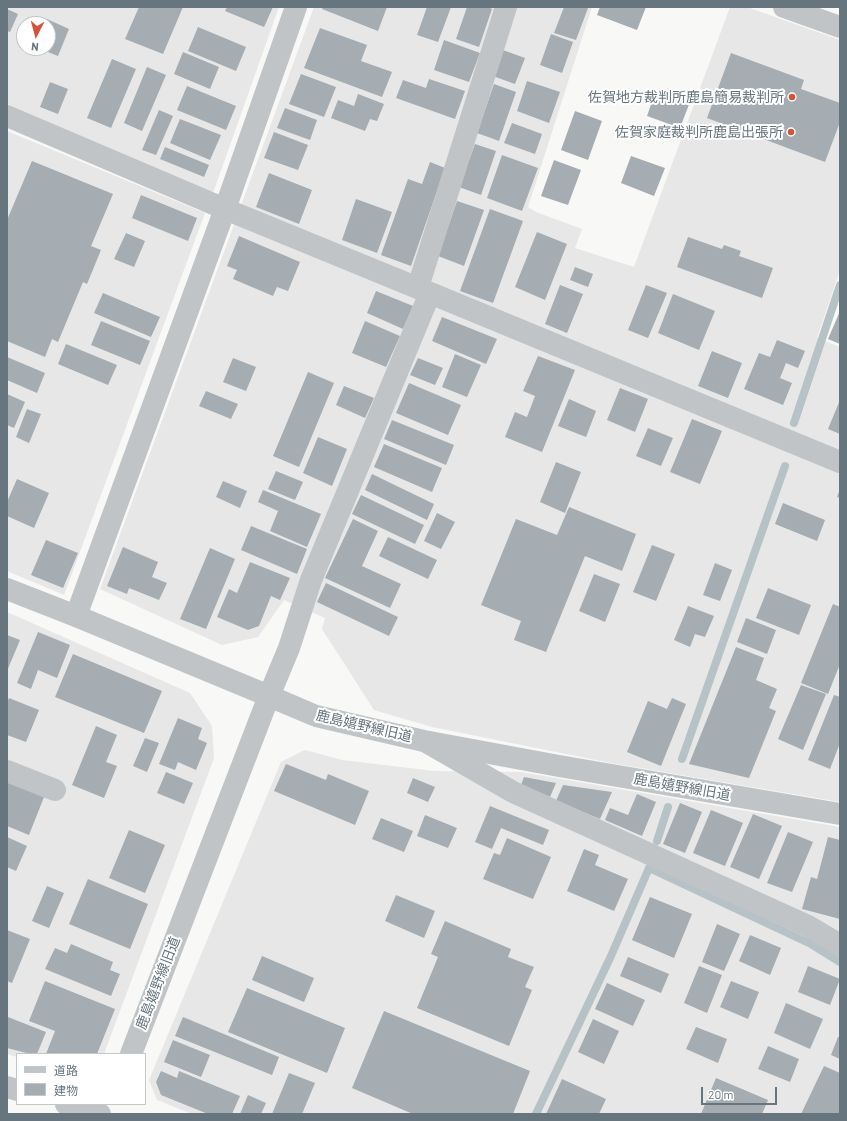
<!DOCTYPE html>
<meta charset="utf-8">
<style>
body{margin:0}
#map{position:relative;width:847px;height:1121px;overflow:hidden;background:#f8f8f6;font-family:Barlow,"Noto Sans JP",sans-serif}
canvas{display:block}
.frame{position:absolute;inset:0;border:8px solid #66757e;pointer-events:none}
.legend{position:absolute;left:16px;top:1053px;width:130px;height:52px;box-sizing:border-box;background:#fff;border:1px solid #c2c8cb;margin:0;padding:5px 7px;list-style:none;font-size:12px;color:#66757e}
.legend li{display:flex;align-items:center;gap:8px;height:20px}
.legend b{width:20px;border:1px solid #c2c8cb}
.north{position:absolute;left:16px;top:16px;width:40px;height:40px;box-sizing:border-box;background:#fff;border:1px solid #c2c8cb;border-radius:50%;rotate:186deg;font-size:11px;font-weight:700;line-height:16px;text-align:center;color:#66757e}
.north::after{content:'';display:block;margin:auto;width:14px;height:18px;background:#d1543c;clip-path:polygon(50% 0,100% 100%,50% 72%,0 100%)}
.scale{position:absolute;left:701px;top:1087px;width:76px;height:18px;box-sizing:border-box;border:2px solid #66757e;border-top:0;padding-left:5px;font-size:12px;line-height:14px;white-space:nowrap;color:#66757e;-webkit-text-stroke:3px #fff;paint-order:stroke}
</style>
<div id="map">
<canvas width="847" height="1121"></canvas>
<div class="frame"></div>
<ul class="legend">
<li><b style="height:5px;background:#c0c4c7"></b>道路</li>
<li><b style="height:11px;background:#a5adb2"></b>建物</li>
</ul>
<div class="north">N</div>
<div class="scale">20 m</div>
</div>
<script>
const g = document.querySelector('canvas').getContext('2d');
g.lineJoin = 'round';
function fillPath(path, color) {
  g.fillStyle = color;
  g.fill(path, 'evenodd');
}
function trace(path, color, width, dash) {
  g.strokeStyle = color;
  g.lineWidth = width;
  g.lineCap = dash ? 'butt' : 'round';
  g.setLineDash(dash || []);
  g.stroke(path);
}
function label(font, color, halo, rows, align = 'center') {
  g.font = font + ' Barlow,"Noto Sans JP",sans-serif';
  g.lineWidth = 4;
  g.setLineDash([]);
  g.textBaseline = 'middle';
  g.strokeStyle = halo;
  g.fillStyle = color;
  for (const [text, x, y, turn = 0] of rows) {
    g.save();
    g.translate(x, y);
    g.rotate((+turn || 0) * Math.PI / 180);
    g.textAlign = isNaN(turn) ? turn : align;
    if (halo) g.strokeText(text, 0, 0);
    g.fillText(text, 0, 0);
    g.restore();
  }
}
fillPath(new Path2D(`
 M7,7H279L213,193L7,104ZM24,24H48V48H24Z
 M314,7H592L528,207L536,212L582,229L575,248L634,267L730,7H747L840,40V270L817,338L840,347V802L611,763L432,727L374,710L322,629L325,618L284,600L258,637L222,645L100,589Z
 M7,131L205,213L64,595L7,571Z
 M7,612L190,693L212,726L214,758L104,1054H17V1057L7,1054Z
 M305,750L342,760L434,771L521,772L840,827V1114H192L157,1100L149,1080L281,762Z`), '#e6e7e6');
trace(new Path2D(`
 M794,423L840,285
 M682,759L785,466
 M657,841L668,807
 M536,1114L611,956L649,868L811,944L840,962`), '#b7c2c6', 8);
fillPath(new Path2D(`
 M139,7H183L163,54L125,39Z
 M227,7H273L264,27L225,11Z
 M323,7H387L378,31L322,9Z
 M427,7H451L438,42L417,35Z
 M467,7H488L492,9L479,47L456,39Z
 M564,7L588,8L576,40L554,33Z
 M600,7H646L637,30L597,15Z
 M7,9L18,14L10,32L7,31Z
 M47,19L69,29L58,56L38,48H48V24H45Z
 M198,27L246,47L236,71L188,51Z
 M320,28L367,45L361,61L392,72L382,97L304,68Z
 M551,34L573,42L562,73L540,65Z
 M444,40L480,53L469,82L434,70Z
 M500,49L525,58L515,84L490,75Z
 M183,52L219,67L210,89L174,74Z
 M731,53L804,80L801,89L840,103V122L825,162L707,118Z
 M112,59L136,69L111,128L87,118Z
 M147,67L166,75L142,131L124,123Z
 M301,74L336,87L324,117L289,104Z
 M429,79L465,91L455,119L396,98L403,80L426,88Z
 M527,81L560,92L549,123L517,111Z
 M50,82L68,89L58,114L40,107Z
 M494,84L516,92L499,141L477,133Z
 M187,86L236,106L226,130L177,110Z
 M656,90L690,102L680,128L647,116Z
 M358,94L384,104L377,121L370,119L365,131L331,118L338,100L354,106Z
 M285,108L317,120L310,140L277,128Z
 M159,110L173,116L156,155L142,150Z
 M575,111L602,121L588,160L561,150Z
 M180,119L221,135L210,160L170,143Z
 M512,123L542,134L535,154L504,143Z
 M274,132L308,145L298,170L264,158Z
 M475,144L496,151L481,195L459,187Z
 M165,147L209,165L204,177L160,159Z
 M502,155L538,168L522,211L487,198Z
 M631,156L665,168L654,196L621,183Z
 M554,160L581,170L568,205L541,196Z
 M32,161L113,194L91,246L101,250L87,284L83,282L58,342L52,339L45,357L7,341V220Z
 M430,162L445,168L411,266L381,255L408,179L422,184Z
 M269,173L312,190L299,224L256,207Z
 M141,195L197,218L188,241L132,218Z
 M356,199L392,212L377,253L342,240Z
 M457,201L484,210L464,266L438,256Z
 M490,209L523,221L493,303L460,291Z
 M537,232L567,244L545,300L515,287Z
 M126,233L145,241L134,267L114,259Z
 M239,236L300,262L288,291L277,287L273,296L233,279L237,270L227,266Z
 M688,237L722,249L724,245L741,251L739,256L773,268L762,298L677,267Z
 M575,267L593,274L588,287L570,280Z
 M560,285L583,294L567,333L545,324Z
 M646,285L667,293L648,338L628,330Z
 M376,291L413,306L403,329L367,313Z
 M103,293L160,317L151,337L94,313Z
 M673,294L715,311L699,350L658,333Z
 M840,311V344L828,339Z
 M442,317L497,339L486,364L432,341Z
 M101,321L150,341L140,365L91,345Z
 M365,321L400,336L386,367L352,353Z
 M777,340L805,351L798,368L786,363L780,378L792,383L783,405L744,389L759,353L770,357Z
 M66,344L117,365L108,385L58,364Z
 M712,351L742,363L728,398L698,386Z
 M455,354L481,365L467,397L442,387Z
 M538,356L575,370L542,452L505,437L515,412L527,417L535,396L523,391Z
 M7,357L45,373L37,393L7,380Z
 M233,358L256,367L246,391L223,382Z
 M418,358L443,368L435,385L410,375Z
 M308,372L334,383L299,467L273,456Z
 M409,383L461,405L448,435L396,413Z
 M344,386L374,398L365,418L336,405Z
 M620,388L648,399L635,432L607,420Z
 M206,391L238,404L231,419L199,406Z
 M7,394L25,402L14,428L7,425Z
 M569,399L596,411L586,437L558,426Z
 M840,400V434L828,429Z
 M27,409L41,414L29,443L16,437Z
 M692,419L722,431L700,484L670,472Z
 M392,420L454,445L446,465L384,439Z
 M648,428L673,438L661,466L636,456Z
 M318,437L347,449L332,486L303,473Z
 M384,444L442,468L432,492L374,467Z
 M556,462L581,472L565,513L540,502Z
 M276,471L303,482L295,500L268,489Z
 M372,474L434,504L427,520L365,490Z
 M17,479L49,493L34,528L7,516V502Z
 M223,481L247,491L240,508L216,497Z
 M840,489V498L837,497Z
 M263,490L321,514L307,547L270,531L278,511L258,502Z
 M361,495L424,525L415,544L352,514Z
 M783,503L825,520L817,541L775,524Z
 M569,507L636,534L622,571L585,556L546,652L514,640L521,621L481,605L516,519L557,535Z
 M437,513L455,522L441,549L424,541Z
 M353,519L378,531L362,566L401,584L390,608L325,578Z
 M251,526L307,549L297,574L241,550Z
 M388,537L437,560L428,579L379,556Z
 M46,540L78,553L63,588L31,575Z
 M652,545L675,554L656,601L633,592Z
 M123,547L158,562L152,577L167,583L159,600L129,588L127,594L107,586Z
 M210,548L235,559L206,629L180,619Z
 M250,562L290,578L280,600L271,596L259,626L248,630L217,617L229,589L237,593Z
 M715,563L732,570L720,601L703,595Z
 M594,574L620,584L605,622L579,611Z
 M326,583L398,617L389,636L317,602Z
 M768,588L811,605L799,635L756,618Z
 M833,604L840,607V664L828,694L801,683Z
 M688,606L714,616L705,637L695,634L690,647L674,640Z
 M746,618L776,630L767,654L737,642Z
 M38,632L70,645L57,678L38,670L31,689L17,683Z
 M7,635L20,640L7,671Z
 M736,647L764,658L756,680L777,689L769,708L776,711L749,778L689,764Z
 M73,654L162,691L144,733L55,697Z
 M801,685L826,694L803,750L778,739Z
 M834,695L840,697V743L830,769L808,760Z
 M9,698L39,710L26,742L7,735V703Z
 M672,698L686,704L661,766L627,752L648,701L667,709Z
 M178,718L202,728L198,739L207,743L196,770L178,762L175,770L159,764Z
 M96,726L117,735L106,762L117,766L104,798L72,785Z
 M145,738L159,743L147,772L133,766Z
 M286,764L326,780L328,774L369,791L355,825L274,791Z
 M166,772L193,783L184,804L157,793Z
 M524,777L556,783L550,797L521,785Z
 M413,778L435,787L428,802L407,793Z
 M7,781L44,797L29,835L7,826Z
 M563,785L612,792L600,819L556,801Z
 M637,794L656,802L642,836L605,820L610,808L628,815Z
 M680,803L702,812L685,853L663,844Z
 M490,806L549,830L543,845L501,828L492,849L475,842Z
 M711,810L743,823L725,866L693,853Z
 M753,814L782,826L759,879L730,867Z
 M425,815L457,828L448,848L417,836Z
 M381,818L413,831L404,852L372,839Z
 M129,830L165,845L145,893L109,878Z
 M788,832L813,842L792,892L767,883Z
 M7,837L27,846L16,871L7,867Z
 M828,837L840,840V919L802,909L811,877L817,879Z
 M507,838L551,857L533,899L483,879L494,853L500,855Z
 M584,849L599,855L595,865L628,879L614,911L567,891Z
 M88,879L148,904L130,949L69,924Z
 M47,886L64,893L49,928L32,921Z
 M396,895L435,911L424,938L385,921Z
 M650,897L692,914L674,958L632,940Z
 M445,921L511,949L508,957L534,967L525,987L532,990L509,1046L417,1008L438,957L431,954Z
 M717,924L740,934L724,971L702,962Z
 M7,930L30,939L12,983L7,981Z
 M750,935L781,948L770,975L739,961Z
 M71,944L113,962L110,970L120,974L111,996L45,969L55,948L67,953Z
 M262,956L314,978L304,1002L252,980Z
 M628,957L669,974L661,993L620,976Z
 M699,966L722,975L707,1013L684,1003Z
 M808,966L840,979L830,1005L798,992Z
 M45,981L115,1009L97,1054H46L55,1031L29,1021Z
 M731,981L759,992L748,1019L720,1007Z
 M607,983L645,1000L633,1026L595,1009Z
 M247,988L345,1028L327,1073L228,1032Z
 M786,1003L823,1019L810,1049L774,1033Z
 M384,1011L530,1071L513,1114H413L352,1088Z
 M8,1017L46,1032L37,1054H30L7,1048Z
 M183,1017L279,1057L272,1075L175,1036Z
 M593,1019L619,1031L604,1064L578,1052Z
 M696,1027L727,1039L718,1063L686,1049Z
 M838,1037H840V1059L831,1055Z
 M173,1040L210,1055L201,1077L164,1062Z
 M768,1046L799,1059L790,1082L758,1069Z
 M824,1066L840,1073V1114H801Z
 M161,1071L177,1078L179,1071L240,1096L232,1114H208L161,1095L156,1082Z
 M289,1073L315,1083L302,1114H272Z
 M716,1078L768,1100L762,1114H701Z
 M562,1079L606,1099L599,1114H546Z
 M248,1095L266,1103L261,1114H240Z`), '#a5adb2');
trace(new Path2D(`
 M784,7L840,27
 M7,116L225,209L430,293L840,462
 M418,287L506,7
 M76,616L225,209L296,7
 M269,696L289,648L311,580L430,293
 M428,743L513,792L808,926L840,945
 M7,771L55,790`), '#c0c4c7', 22);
trace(new Path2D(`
 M7,589L76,616L269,696L316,716L424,741L559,766L840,814
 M131,1054L269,696
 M7,1087L17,1090
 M66,1104L100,1114`), '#c0c4c7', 22);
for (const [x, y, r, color] of [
 [792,97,4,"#d1543c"],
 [791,132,4,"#d1543c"]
]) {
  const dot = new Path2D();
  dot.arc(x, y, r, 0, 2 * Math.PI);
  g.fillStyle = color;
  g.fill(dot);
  trace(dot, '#fff', 1.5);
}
label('14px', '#66757e', '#fff', [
 ["佐賀地方裁判所鹿島簡易裁判所",784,97],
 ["佐賀家庭裁判所鹿島出張所",783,132]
], 'right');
label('14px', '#66757e', '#fff', [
 ["鹿島嬉野線旧道",364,726,13],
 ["鹿島嬉野線旧道",682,787,10],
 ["鹿島嬉野線旧道",158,983,-69]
]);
</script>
